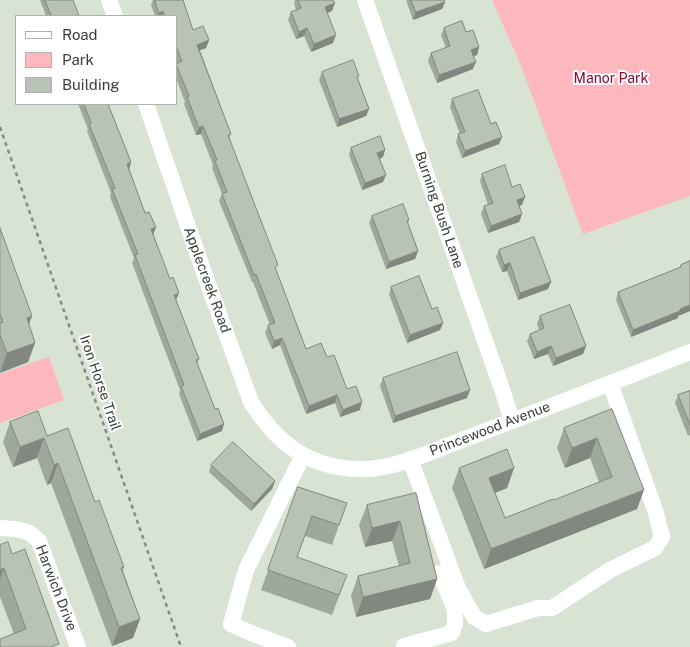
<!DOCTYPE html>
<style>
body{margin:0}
#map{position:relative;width:690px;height:647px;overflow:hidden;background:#d8e3d4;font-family:"Public Sans",sans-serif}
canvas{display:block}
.legend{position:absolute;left:15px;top:15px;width:162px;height:90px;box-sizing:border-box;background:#fff;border:1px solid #b0b1af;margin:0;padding:6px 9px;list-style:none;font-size:15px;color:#393d37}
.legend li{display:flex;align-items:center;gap:10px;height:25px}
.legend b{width:25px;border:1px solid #b0b1af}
</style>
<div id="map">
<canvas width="690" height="647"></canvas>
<ul class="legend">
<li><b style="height:6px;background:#fff"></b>Road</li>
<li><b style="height:14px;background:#fcb8bd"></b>Park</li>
<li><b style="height:14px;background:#b9c3b5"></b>Building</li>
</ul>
</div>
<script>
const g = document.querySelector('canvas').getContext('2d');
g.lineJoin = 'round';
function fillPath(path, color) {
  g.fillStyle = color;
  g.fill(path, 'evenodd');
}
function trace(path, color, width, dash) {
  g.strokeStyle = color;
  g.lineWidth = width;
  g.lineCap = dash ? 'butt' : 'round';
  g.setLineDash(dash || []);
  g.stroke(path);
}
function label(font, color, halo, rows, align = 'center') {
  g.font = font + ' "Public Sans",sans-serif';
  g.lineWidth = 4;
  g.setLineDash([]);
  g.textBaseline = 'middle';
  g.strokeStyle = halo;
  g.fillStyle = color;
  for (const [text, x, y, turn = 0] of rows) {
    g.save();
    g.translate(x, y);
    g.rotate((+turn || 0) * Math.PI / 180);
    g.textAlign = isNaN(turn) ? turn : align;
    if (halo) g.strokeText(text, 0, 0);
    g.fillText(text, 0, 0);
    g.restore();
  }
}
fillPath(new Path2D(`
 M492,0H690V196L583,234L520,63Z
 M49,357L64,400L0,423V374Z`), '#fcb8bd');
trace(new Path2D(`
 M0,127L181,647`), '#858c82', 2.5, [4, 4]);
trace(new Path2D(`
 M109,0L115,16
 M365,0L503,392L512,421
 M146,104L203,270L251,402C277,444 310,469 362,469C395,470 439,448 470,437C544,409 617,381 690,352
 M410,459L458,588L474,617L486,624L538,608H552L610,570L655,548L662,537L656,513L610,383
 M0,528L16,529L30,533L39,541L78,647
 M404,646L452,633L455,624V610L440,573
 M288,647L251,633L231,624L246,570L303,455`), '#fff', 16);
fillPath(new Path2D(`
 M40,0H73L79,16H46Z
 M153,0H183L193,30L209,40L206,48L200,50L231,134L229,138L276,271L306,349L327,357L360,410L340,417L335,403L306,414L280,345L272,349L265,333L268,325H270L253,282H252L219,201L222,194L212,168L213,165L201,134L196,135L184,104L185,102L176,78V63H177L176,61V16H155L151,5Z
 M295,0H333L332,11L327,13L333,43L311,52L304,36L296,39L288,20L291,12L296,10L294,3Z
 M406,0H444L445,2L442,9L413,20Z
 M444,28L466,32L479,47L477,55L474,56L473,69L437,83L428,61L431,53L446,48L441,35Z
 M322,72L358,79L369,109L366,116L337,127L319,80Z
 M452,99L491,124L502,137L499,144L462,158L456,142L458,134H460L450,107Z
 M78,104H108L131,162L129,170L145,213L156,227L153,234L176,300L199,359L197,364L222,431L197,441L179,394L180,390L132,263L134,258L110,197L111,193L87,131L88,129Z
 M351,148L385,150L383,157L380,159L383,182L362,190L349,155Z
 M482,174L512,187L522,205L519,206L522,214L519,222L488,233L481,214L484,206L488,205L480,181Z
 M372,216L409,220L408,223L418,251L415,259L386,269L369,223Z
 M0,228L29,325L35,343L28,362L0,373Z
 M499,250L551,282L548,289L518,300L507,271L502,272L496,257Z
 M690,261V311L678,316V318L631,337L616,300L618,292L680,267L681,265Z
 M391,287L432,309L443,323L440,330L407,343L389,294Z
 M540,316L586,346L583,354L553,366L548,354L534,359L527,341L530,334L539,330L537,324Z
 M383,378L467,398L393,423L380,386Z
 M690,391V435L688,436L675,403L678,395Z
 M612,409L637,509L484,569L452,488L459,468H514L507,488L495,493L505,518L554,500L599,482L590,458L565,468L557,448L564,428Z
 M10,422L47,436L95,502L124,567L123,571L140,619L133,638L112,646L51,483L47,485L37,458L13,467L3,442Z
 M211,465L275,481L272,489L251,511L209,472Z
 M298,487L347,503L332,545L305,536L297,557L347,575L332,615L261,590Z
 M416,493L437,579L430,599L356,617L351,596L358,576L399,566L392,541L365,547L359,525L367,505Z
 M0,545L12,554L59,644L14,634L0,597Z`), '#9fa89c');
fillPath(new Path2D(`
 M445,2L442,9L413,20L416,12Z
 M335,3L332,11L322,15L325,7Z
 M163,11L161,16H158L159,13Z
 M307,28L304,36L296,39L299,32Z
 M336,35L333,43L311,52L314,44Z
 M209,40L206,48L195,52L197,45Z
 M479,47L477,55L469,57L471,50Z
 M476,62L473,69L437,83L439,75Z
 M369,109L366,116L337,127L339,119Z
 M203,126L201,134L196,135L199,128Z
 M502,137L499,144L462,158L465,151Z
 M385,150L383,157L375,161L377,153Z
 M131,162L129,170L127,164Z
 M386,175L383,182L362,190L365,183Z
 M525,197L522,205L514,207L517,200Z
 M522,214L519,222L488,233L491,226Z
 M156,227L153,235L151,229Z
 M418,251L415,259L386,269L389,262Z
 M510,263L507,271L502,272L504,265Z
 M551,282L548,289L518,300L520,293Z
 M179,293L176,300L174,295Z
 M690,305V311L678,316V318L631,337L633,330Z
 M32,316L25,336L27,318Z
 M443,323L440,330L407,343L410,335Z
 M282,338L280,345L272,349L274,341Z
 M35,343L28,362L0,373L7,353Z
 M551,346L548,354L534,359L537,352Z
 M586,346L583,354L553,366L556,358Z
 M470,390L467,398L393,423L395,416Z
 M337,395L335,403L306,414L309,406Z
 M362,402L360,410L340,417L343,410Z
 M224,424L222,431L197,441L200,434Z
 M44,438L37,458L13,467L20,447Z
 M597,438L590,458L565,468L572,448Z
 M58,463L51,483L47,485L54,465Z
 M514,468L507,488L482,498L489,478Z
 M275,481L272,489L251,511L254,504Z
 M644,490L637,509L484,569L491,549Z
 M400,521L392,541L365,547L372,528Z
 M4,568L0,579V570Z
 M437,579L430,599L356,617L363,597Z
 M140,619L133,638L112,646L119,627Z`), '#82887f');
const building = new Path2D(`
 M45,0H73L79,16H52Z
 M155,0H183L193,30L203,26L209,40L197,45L231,134L228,135L278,265L275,267L306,349L321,343L327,357L334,355L347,389L356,386L362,402L343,410L337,395L309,406L282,338L274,341L268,325L275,323L256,274L254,275L222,194L227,192L215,161L217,160L203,126L199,128L187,97L189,96L176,64L182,61L176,46V16H165L163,11L159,13Z
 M298,0H333L335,3L325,7L336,35L314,44L307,28L299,32L291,12L301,8Z
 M411,0H444L445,2L416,12Z
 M462,21L466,32L473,30L479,47L471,50L476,62L439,75L431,53L450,46L444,28Z
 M353,60L359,76L357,77L369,109L339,119L322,72Z
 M478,90L491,124L496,122L502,137L465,151L458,134L465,132L452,99Z
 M84,104H108L131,162L127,164L145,213L149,212L156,227L151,229L170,279L173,277L179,293L174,295L199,359L196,360L215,409L218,408L224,424L200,434L181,386L184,385L135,255L138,254L112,189L115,188L89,124L91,123Z
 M380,136L385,150L377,153L386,175L365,183L351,148Z
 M505,165L512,187L520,184L525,197L517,200L522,214L491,226L484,206L493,203L482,174Z
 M403,204L409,220L407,221L418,251L389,262L372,216Z
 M0,228L32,316L27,318L35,343L7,353L0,335V323L3,322L0,314Z
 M534,237L551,282L520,293L510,263L504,265L499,250Z
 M690,261V305L680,309V311L633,330L618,292L681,267V265Z
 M419,276L432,309L437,307L443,323L410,335L391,287Z
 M570,305L586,346L556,358L551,346L537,352L530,334L544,328L540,316Z
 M457,352L470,390L395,416L383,378Z
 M690,391V425L678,395Z
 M612,409L644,490L491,549L459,468L507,449L514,468L489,478L505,518L553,499L554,500L612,477L597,438L572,448L564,428Z
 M38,411L47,436L68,428L95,502L99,500L124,567L121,568L140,619L119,627L58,463L54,465L44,438L20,447L10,422Z
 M233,442L275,481L254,504L211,465Z
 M298,487L347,503L339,525L312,516L297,557L347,575L339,595L268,570Z
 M416,493L437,579L363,597L358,576L410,563L400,521L372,528L367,505Z
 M8,542L12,554L25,549L59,644L51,647H0V639L26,629L4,568L0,570V545Z`);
fillPath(building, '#b9c3b5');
trace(building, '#82887f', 1);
label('14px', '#880a2e', '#fff', [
 ["Manor Park",611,79]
]);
label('14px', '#393d37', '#fff', [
 ["Burning Bush Lane",439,210,71],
 ["Applecreek Road",207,280,70],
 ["Iron Horse Trail",100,383,71],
 ["Princewood Avenue",490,429,-21],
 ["Harwich Drive",56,588,69]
]);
</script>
